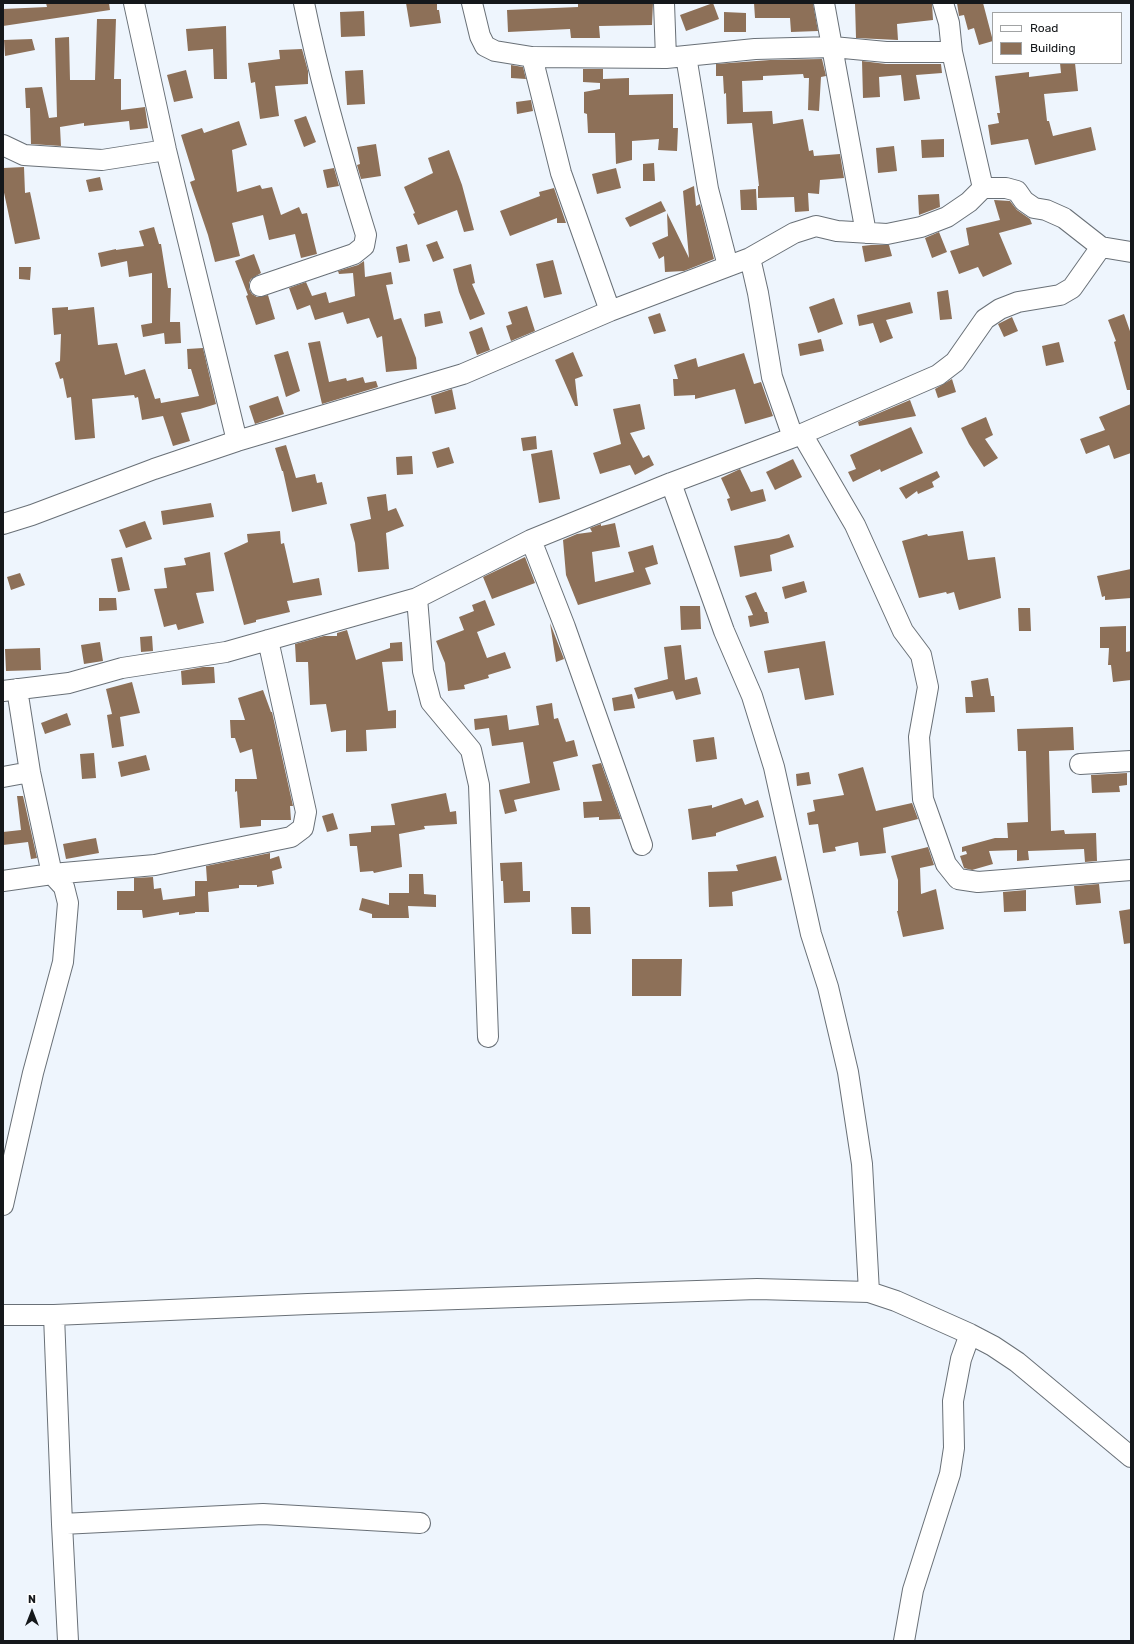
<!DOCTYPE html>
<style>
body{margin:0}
#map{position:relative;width:1134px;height:1644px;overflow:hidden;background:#eef5fd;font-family:Rubik,sans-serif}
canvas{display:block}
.frame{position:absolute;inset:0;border:4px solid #15181b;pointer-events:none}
.legend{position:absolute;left:992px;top:12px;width:130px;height:52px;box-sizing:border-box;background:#fff;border:1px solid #a1a3a4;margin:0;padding:5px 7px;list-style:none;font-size:12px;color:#15181b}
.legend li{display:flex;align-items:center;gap:8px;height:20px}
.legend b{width:20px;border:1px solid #a1a3a4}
.north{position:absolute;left:12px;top:1592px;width:40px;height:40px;-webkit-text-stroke:3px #fff;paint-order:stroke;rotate:0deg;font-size:11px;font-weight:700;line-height:16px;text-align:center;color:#15181b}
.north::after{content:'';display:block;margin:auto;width:14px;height:18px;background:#15181b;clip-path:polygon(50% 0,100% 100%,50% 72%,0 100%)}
</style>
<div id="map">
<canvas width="1134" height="1644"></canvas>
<div class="frame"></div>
<ul class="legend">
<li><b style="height:5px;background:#fff"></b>Road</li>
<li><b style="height:11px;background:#8d7058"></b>Building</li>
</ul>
<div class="north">N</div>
</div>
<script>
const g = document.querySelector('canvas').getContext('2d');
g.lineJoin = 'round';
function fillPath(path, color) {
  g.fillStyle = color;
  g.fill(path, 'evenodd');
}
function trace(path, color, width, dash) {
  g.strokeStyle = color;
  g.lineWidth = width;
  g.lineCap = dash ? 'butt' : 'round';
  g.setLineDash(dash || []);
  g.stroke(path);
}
fillPath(new Path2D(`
 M46,3H109L110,10L3,26V9L47,7Z
 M406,3H437V10H439L441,23L410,27Z
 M578,3H653L652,25L599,26L600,38H571L570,29L508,32L507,10L578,7Z
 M713,3L719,19L686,31L680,15Z
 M754,3H813L818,31L791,32L790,18H755Z
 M855,3H932L933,20L897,24L898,40L856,38Z
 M957,3H983L993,41L979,45L974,28L968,30L964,15L959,16Z
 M364,11L365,36L341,37L340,12Z
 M724,12L746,13V32H724Z
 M97,19H116L114,79H121V110L145,107L148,128L130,130L129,121L84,126V123L60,127L61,146L31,144L30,108H26L25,88L42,87L49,118L57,117L55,38L69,37L70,80H95Z
 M226,26L227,79H214L213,49L188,51L186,29Z
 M32,39L35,50L5,56L4,40Z
 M302,49L308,71V84L275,86L279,116L260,119L255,82L251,83L248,63L280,59L279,50Z
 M822,59L826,76L821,77L819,111L808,110L809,78H804L803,74L763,76V80L742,81L743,112L772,111L773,124L803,119L809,151L813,150L814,156L840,154L844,178L820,180L819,194L808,193L809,211L795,212L794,197L758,198V186H759L752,123L727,124L726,93L724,94L723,76H716V64L770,60Z
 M862,61L886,64H941L942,73L916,75L920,99L904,101L901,75L879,77L880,97L863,98Z
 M1060,63H1075L1078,91L1044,94L1047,121H1049L1053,136L1091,127L1096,150L1035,165L1028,139L991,145L988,125L999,123L997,113H1000L995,76L1029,72V77L1061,73Z
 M511,65L523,67L526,79L511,78Z
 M583,69H603V79L629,78V95L673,94V128H678L677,151L658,150L659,139L632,141V160L616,164L615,133H588L587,114L584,113V92L600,89V83L583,82Z
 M186,70L193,98L174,102L167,75Z
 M363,70L365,104L347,105L345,71Z
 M531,100L533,111L517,114L516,102Z
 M306,116L316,142L304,147L294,120Z
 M239,121L247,145L232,150L237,192L260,185L262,189L272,187L281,215L299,207L302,214L307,213L317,254L301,258L295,234L269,240L263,215L232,223L240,256L215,262L208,235L190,182L195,180L181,135L202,128L204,133Z
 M944,139V157L922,158L921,140Z
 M376,144L381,176L361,179L357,165L360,164L357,147Z
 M894,146L897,171L878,173L876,148Z
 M449,150L462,185L474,230L464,232L457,210L418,225L413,214L415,213L404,187L433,173L428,158Z
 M654,163L655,181H643V164Z
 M24,167L25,193L30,192L40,239L15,244L3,188V168Z
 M334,168L339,186L327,188L323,170Z
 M616,168L621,188L597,194L592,174Z
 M100,177L103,190L89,192L86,180Z
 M694,186L696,206L700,204L714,259L684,271L665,272L664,256L659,259L652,243L668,236L667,213L689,258L683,191Z
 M554,188L566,223H557V218L510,236L500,211L540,196L539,192Z
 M756,189L757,210H741L740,190Z
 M939,194L940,207L919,215L918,195Z
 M994,200L1010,201L1017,210L1030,219L1032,224L999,233L1012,264L983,277L978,267L959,274L950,251L969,245L966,228L1000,220Z
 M661,201L666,211L630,227L625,218Z
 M154,227L159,244H161L168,288H171L170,322H180L181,343L165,344L164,333L143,337L141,325L152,323V273L129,277L127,261L101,267L98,253L116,249V250L144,246L139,231Z
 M939,232L947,252L932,258L925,238Z
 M437,241L444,258L433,262L426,245Z
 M407,244L410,261L399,263L396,247Z
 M871,245H889L892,256L865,262L862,246Z
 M254,254L261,273L251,279L249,283V289L252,294L257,297L268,295L275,319L256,325L246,296L248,295L235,261Z
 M553,260L562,294L544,298L536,264Z
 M364,261L365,277L391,272L393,284L386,285L394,320L401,318L416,358L417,369L386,372L382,336L377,338L369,318L347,324L343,312L315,320L310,305L297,310L289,288L306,282L312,296L326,292L329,303L355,296L353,273L339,274L338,271L358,265Z
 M471,264L475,283L472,284L485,314L470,320L459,292L453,269Z
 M19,267H31L30,280L19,279Z
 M948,290L952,319L940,320L937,292Z
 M834,298L843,324L818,333L809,307Z
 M910,302L913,313L886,320L893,338L880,343L873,323L859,326L857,315Z
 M527,306L535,331L511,341L506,326L512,324L508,312Z
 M68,307V310L94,307L98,345L117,343L125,375L145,369L155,399L160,398L161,403L199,396L191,369H188L187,349L203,348L216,404L200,409L181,413L190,441L173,446L163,416L142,420L138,397L135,398L134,395L92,399L95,438L75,440L71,397L67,398L63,378L60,379L55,363L60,361L61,334L54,335L52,308Z
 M440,311L443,323L425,327L424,314Z
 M660,313L666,331L654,334L648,317Z
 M1124,314L1131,334V390H1127L1114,342L1116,341L1108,320Z
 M1012,317L1018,331L1004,337L998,324Z
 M482,327L490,350L477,355L469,332Z
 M821,339L824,351L800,356L798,344Z
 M320,341L329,382L346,378L347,381L363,377L365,383L376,381L378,387L322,404L308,343Z
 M1059,342L1064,362L1046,366L1042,346Z
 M288,351L300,391L286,397L274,355Z
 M573,352L583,376L575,379L578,406H575L555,360Z
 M744,353L754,384L761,382L773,416L745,424L735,389L695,399V395L674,396L673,379H678L674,365L696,358L698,367Z
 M952,379L956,392L938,398L935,389Z
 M452,389L456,409L435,414L431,396Z
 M278,396L284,414L255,424L249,406Z
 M910,400L916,416L859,426L858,422Z
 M640,404L645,429L630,433L643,458L649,455L654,465L635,475L630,465L600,474L593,453L621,444L613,409Z
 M1131,404V453L1114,459L1109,445L1086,454L1080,439L1105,430L1099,417Z
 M986,417L993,435L985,439L998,458L984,467L969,444L961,428Z
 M911,427L923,453L881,472L880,469L853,482L848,472L856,469L850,455Z
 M536,436L537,449L523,451L521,438Z
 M286,445L296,478L315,474L317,483L322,482L327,504L292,512L283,471H282L275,448Z
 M449,447L454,463L437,468L432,452Z
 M552,450L560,499L539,503L531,454Z
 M412,456L413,474L397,475L396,457Z
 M793,459L802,477L775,490L766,472Z
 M740,469L751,492L763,489L766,501L731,511L727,499L730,498L721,478Z
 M937,471L940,477L932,482L934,487L918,494L917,491L906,499L899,488Z
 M386,494L388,511L396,508L404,526L386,533L389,569L358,572L355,543L350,524L371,519L367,497Z
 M211,503L214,517L163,525L161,511Z
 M145,521L152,539L126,548L119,530Z
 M615,523L620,547L592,552L595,582L634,572L628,552L653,545L658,564L645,568L651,584L578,605L566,575L563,540L577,534L592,532L590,528L601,524V526Z
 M280,531L281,544L284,543L293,583L319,578L322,595L287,601L290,612L256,620V622L244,625L224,553L248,542L247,534Z
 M963,531L968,560L995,557L1001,598L959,610L954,592L947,594L946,592L919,598L902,541L927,534L928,536Z
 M789,534L794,547L770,555L772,571L740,577L734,546L779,538Z
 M210,552L214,591L196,593L204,623L178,630L176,624L164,627L154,589L167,588L164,568L186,565L184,558Z
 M122,557L130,590L118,592L111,559Z
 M525,557L535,583L492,599L483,577Z
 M1131,569V598L1105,600V596L1102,597L1097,576Z
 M20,573L25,585L11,590L7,577Z
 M804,581L807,592L785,599L782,587Z
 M756,592L765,612H767L769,623L750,627L748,616L753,615L745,596Z
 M99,598H116L117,610L99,611Z
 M485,600L495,625L477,632L487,658L505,652L511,668L488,675L489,678L464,685L465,689L448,691L445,663L436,641L464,630L459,617L474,611L472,605Z
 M680,606H700L701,629L681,630Z
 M1018,608H1030L1031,631H1019Z
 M550,623L564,659L556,662Z
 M1126,626V652L1131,651V680L1113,682L1111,665H1108L1109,648H1100V627Z
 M347,630L356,660L390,648V643L402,642L403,661L382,662L388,711L396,710V728L366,730L367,751L346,752V730L331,732L326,704L310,705L308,662H296L295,644L324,636H337V633Z
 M152,636L153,651L141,652L140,637Z
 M825,641L834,695L805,700L799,668L768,673L764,651Z
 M100,642L103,661L84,664L81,645Z
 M681,645L685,680L697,677L701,694L676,700L673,691L638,699L634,688L668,679L664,647Z
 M40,648L41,670L6,671L5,649Z
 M203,667H214L215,683L182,685L181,671Z
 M988,678L991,696H994L995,712L966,713L965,697H973L971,681Z
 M132,682L140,713L120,717L124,746L112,748L107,715L112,714L106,689Z
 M263,690L271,712H272L293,806H290L291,820H261V826L240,828L237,791L235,792V779H257L252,749L240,753L235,738H231L230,720H245L238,698Z
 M632,694L635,708L614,711L612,698Z
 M552,703L554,719L558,718L566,742L574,740L578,756L553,762L560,790L514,800L517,811L505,814L499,790L530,783L523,742L492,746L489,728L475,730L474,719L507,715L509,730L539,725L536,706Z
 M67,713L71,725L45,734L41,723Z
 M1073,727L1074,750L1049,751L1051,831L1064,830L1065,834L1096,833L1097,861L1085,862L1084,849L1028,851L1029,860L1017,861V850L989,851L993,864L972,870L964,868L960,856L967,854L966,851L962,852V847L995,838H1008L1007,823L1028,822L1026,751H1018L1017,729Z
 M714,737L717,759L696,762L693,740Z
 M94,753L96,778L82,779L80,754Z
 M146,755L150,770L121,777L118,762Z
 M601,763L621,819L599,820V817L584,818L583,802L602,801L592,765Z
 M863,767L876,811L912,803L918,819L883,828L886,853L860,856L858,842L835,847L836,851L823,853L818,824L809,825L807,813L815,811L813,800L844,795L838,774Z
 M809,772L811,784L797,786L796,774Z
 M1127,773V785L1119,786L1120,792L1092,793L1091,775Z
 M446,793L450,812L456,811L457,824L424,826L425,829L399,834L402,867L374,873L373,871L360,872L357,846H350L349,834L371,832V826L395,825L391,804Z
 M17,796H23L37,858L31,859L28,842L3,845V832L21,830Z
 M742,798L745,805L758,800L764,817L716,833V836L692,840L688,809L712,805V808Z
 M333,813L338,829L327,832L322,816Z
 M96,838L99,853L66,859L63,844Z
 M928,847L934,865L920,868L921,894L936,889L944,929L903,937L897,911H898V880L891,856Z
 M270,853V859L279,856L282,868L272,871L274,884L257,887V885H239V888L208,892L209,912H195V913L179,915V912L143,918L142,910H117V891H134V878L153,877L154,889L161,888L163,900L195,896V881H207L206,866Z
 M776,856L782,880L732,892L733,906L709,907L708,872L738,871L736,865Z
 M522,862L523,891H530V902L504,903L503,881H501L500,863Z
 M409,874H423L424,894L436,895V907L408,906L409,918H372V914L359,910L362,898L389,905V893H409Z
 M1099,884L1101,903L1076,905L1074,886Z
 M1026,890V911L1004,912L1003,892Z
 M571,907H590L591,934H572Z
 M1131,909V943L1124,944L1119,911Z
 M632,959H682L681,996H632Z`), '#8d7058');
const minor = new Path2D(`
 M134,3L166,150L237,441
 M472,3L480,36L485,46L495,51L532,57L666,58L755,49L833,47L886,52H952
 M664,3L666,58
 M824,3L866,233
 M943,3L949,23L952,52L983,188
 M686,56L708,189L728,266
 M532,57L561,173L610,311
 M3,145L24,155L102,160L166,150
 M750,258L758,293L772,377L793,437
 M260,286L354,254L364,246L366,235C342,158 320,82 304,3
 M802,434L855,525L903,631L921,655L928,687L919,737L923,799L946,864L958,879L978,882L1131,870
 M671,483L724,631L752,696L774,767L811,934L828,987L848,1072L862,1164L869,1292
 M3,524L32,515L154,469L237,441L463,374L610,311L750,258L794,233L816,226L837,231L887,234L921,227L947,217L969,202L983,188H1006L1017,191L1024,201L1034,208L1046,210L1064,218L1101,247
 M531,540L565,627L642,845
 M417,598L423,671L431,702L471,750L479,785L488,1037
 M3,691L69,683L122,668L226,652L417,598L531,540L671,483L802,434L938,375L955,362L985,319L1000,309L1018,302L1060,295L1072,288L1101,247L1131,252
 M1080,764L1131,761
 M3,777L30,772
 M3,881L52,874L155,865L291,837L303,828L306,812L268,640
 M3,1205L33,1073L63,962L68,903L64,887L52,874L30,772L17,689
 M3,1315H54L308,1304L757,1289L869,1292L896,1301L970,1334L993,1346L1017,1362L1131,1457
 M54,1315L62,1524L68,1641
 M62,1524L263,1514L420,1523
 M904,1641L913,1590L950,1474L954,1448L953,1401L961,1359L970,1334`);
trace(minor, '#697077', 22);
trace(minor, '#fff', 20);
</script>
